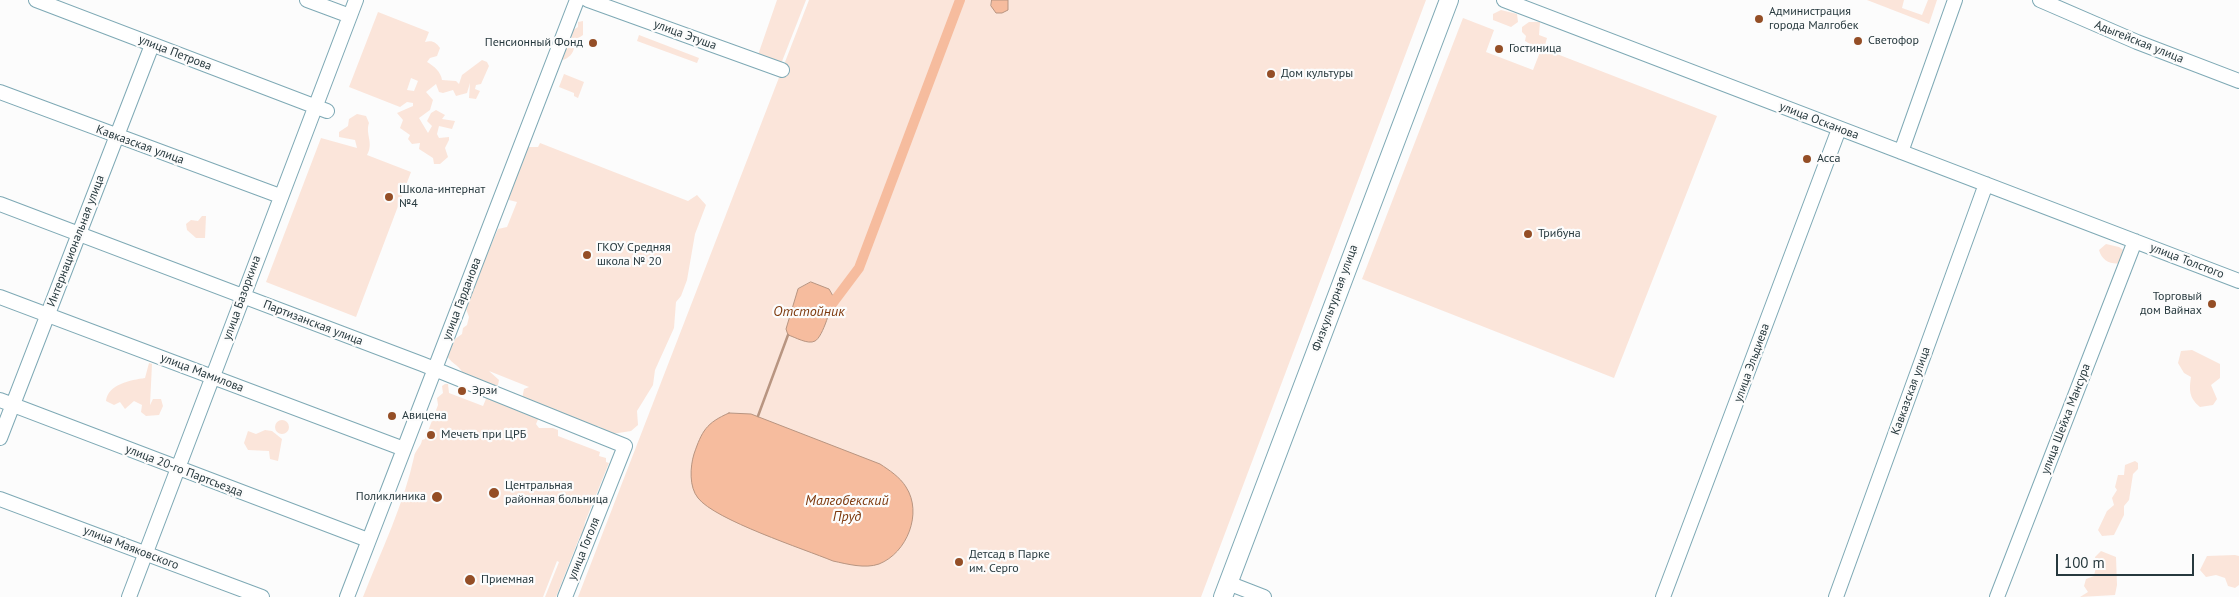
<!DOCTYPE html>
<meta charset="utf-8">
<style>
body{margin:0}
#map{position:relative;width:2239px;height:597px;overflow:hidden;background:#fcfcfc;font-family:"PT Sans",sans-serif}
canvas{display:block}
.scale{position:absolute;left:2056px;top:554px;width:138px;height:22px;box-sizing:border-box;border:2px solid #27393e;border-top:0;padding-left:6px;font-size:15px;line-height:18px;white-space:nowrap;color:#27393e;-webkit-text-stroke:4px #fcfcfc;paint-order:stroke}
</style>
<div id="map">
<canvas width="2239" height="597"></canvas>
<div class="scale">100 m</div>
</div>
<script>
const g = document.querySelector('canvas').getContext('2d');
g.lineJoin = 'round';
function fillPath(path, color) {
  g.fillStyle = color;
  g.fill(path, 'evenodd');
}
function trace(path, color, width, dash) {
  g.strokeStyle = color;
  g.lineWidth = width;
  g.lineCap = dash ? 'butt' : 'round';
  g.setLineDash(dash || []);
  g.stroke(path);
}
function label(font, color, halo, rows, align = 'center') {
  g.font = font + ' "PT Sans",sans-serif';
  g.lineWidth = 4.5;
  g.setLineDash([]);
  g.textBaseline = 'middle';
  g.strokeStyle = halo;
  g.fillStyle = color;
  for (const [text, x, y, turn = 0] of rows) {
    g.save();
    g.translate(x, y);
    g.rotate((+turn || 0) * Math.PI / 180);
    g.textAlign = isNaN(turn) ? turn : align;
    if (halo) g.strokeText(text, 0, 0);
    g.fillText(text, 0, 0);
    g.restore();
  }
}
fillPath(new Path2D(`
 M777,0H806L781,64L758,55Z
 M809,0H1426L1201,597H578Z
 M1867,0H1904L1902,8L1922,15L1928,0H1937L1929,24Z
 M1501,10L1517,14L1518,22L1511,27L1493,20V14Z
 M378,12L429,32L425,42C432,40 436,42 440,48L437,56L430,58L427,62C434,66 441,72 442,80L456,81L459,84L462,75L482,60L487,62L489,66L481,84L476,85L475,89L480,91L476,99L469,98L470,83L467,93L456,96L453,90L443,93L439,92L436,84L426,92L433,100L430,110L419,118L428,133L432,126L427,121L431,113L436,110L445,115L442,119L455,121L452,129L439,126L437,134L439,138L449,137V140L445,148L448,157L440,164H434L433,158L419,149L420,143L412,144L408,139L410,135L400,128L403,120L397,113L413,106V103L407,102L400,107L349,87ZM411,78L418,81L414,91L407,90Z
 M1463,18L1494,30L1486,52L1533,70L1540,52L1531,50L1530,44L1525,41L1526,36L1522,32V27L1529,22H1540L1539,35L1547,38L1544,49L1717,116L1614,378L1362,279Z
 M583,21V35L577,39L579,43L569,45L573,30L578,27V22Z
 M639,35L699,58L697,63L637,41Z
 M568,46L574,47C574,53 568,59 562,60L564,49Z
 M564,74L584,82L578,98L574,96V93L559,87Z
 M357,114L366,116L369,123C365,134 374,143 367,155L411,172L356,317L266,282L321,138L357,148L355,140L339,137V132L348,126L349,119Z
 M540,143L688,201L697,195L706,205L695,234L687,280L681,296L676,302L674,328L655,370L653,385L637,411L638,425L631,431L612,434L598,426H591L522,399L524,389L529,387L489,371L499,380L498,385L493,387L464,376C460,365 453,365 447,356L455,339L462,334L463,328L467,325L469,317L466,309L468,298L498,229L507,227L517,202L509,200L508,194L526,147H538Z
 M202,216H206L205,238H196L187,230L186,224L191,220L198,221Z
 M2106,244L2119,247L2125,251L2122,263C2111,265 2102,261 2099,250Z
 M2192,350L2220,364V378L2211,385L2217,399L2213,405L2200,407C2189,398 2189,390 2191,377L2184,373L2178,363L2181,351Z
 M149,363L152,364L150,405L153,399H161L163,406L159,415L146,416L141,412L142,405L134,401L125,409L120,402L114,405L106,401C108,384 131,380 145,378Z
 M445,384H448L449,393L483,406L488,394L540,415L536,424L539,428H553L558,430V436L600,452L599,456L606,458V462L609,463L585,522L583,535L580,536L556,597H545L559,562L557,561L543,597H363C381,551 404,504 414,457C415,450 421,447 422,440L425,439L438,405L437,398L443,393L442,386Z
 M275 427a7 7 0 1 1 14 0a7 7 0 1 1-14 0Z
 M265,430L272,431L282,439L278,461L270,459L269,451L248,450L244,443L248,431L256,434Z
 M2135,461L2138,463V469L2133,474L2129,500L2124,506V515L2114,535L2102,536L2098,530L2107,511L2114,505L2112,498L2117,490L2115,487L2118,475H2124L2125,465Z
 M2101,551L2116,557L2117,585L2115,595L2080,597L2088,592L2084,586L2086,579L2094,576L2096,567L2095,557Z
 M2235,555L2239,556V585L2235,588L2228,586L2225,578L2216,575L2206,577L2200,570L2207,556Z`), '#fbe5da');
const water = new Path2D(`
 M992,0H1008V10L1002,13H996L991,6Z
 M811,282L829,289L833,296C832,305 823,337 815,341C808,345 795,337 788,335L786,329L798,289Z
 M729,413L751,414L880,464C889,470 900,477 906,487C923,513 907,553 879,564C865,569 847,564 833,561C804,549 715,520 698,498C689,487 690,467 694,454C702,431 706,423 729,413Z`);
fillPath(water, '#f6bc9e');
trace(water, '#b89581', 1);
trace(new Path2D(`
 M758,416L788,335`), '#b89581', 2.5);
trace(new Path2D(`
 M832,304L859,268L960,0`), '#f6bc9e', 10);
const minor = new Path2D(`
 M36,0L327,111
 M307,0L350,16
 M588,0L782,70
 M1504,0L2239,281
 M2040,0L2137,42L2239,81
 M0,92L280,196
 M1901,152L1955,0
 M0,204L422,364L625,446L565,597
 M0,297L404,449
 M0,400L368,540
 M0,438L152,45
 M0,499L262,597
 M1228,583L1264,597
 M129,597L356,0
 M347,597L577,0
 M1663,597L1839,129
 M1836,597L1986,184
 M1997,597L2135,241`);
const major = new Path2D(`
 M1223,597L1449,0`);
trace(minor, '#7ea9b5', 16);
trace(major, '#7ea9b5', 20);
trace(minor, '#fff', 14);
trace(major, '#fff', 18);
for (const [x, y, r, color] of [
 [1759,19,5,"#944e26"],
 [1858,41,5,"#944e26"],
 [593,43,5,"#944e26"],
 [1499,49,5,"#944e26"],
 [1271,74,5,"#944e26"],
 [1807,159,5,"#944e26"],
 [389,197,5,"#944e26"],
 [1528,234,5,"#944e26"],
 [587,255,5,"#944e26"],
 [2212,304,5,"#944e26"],
 [462,391,5,"#944e26"],
 [392,416,5,"#944e26"],
 [431,435,5,"#944e26"],
 [494,493,6,"#944e26"],
 [437,497,6,"#944e26"],
 [959,562,5,"#944e26"],
 [470,580,6,"#944e26"]
]) {
  const dot = new Path2D();
  dot.arc(x, y, r, 0, 2 * Math.PI);
  g.fillStyle = color;
  g.fill(dot);
  trace(dot, '#fcfcfc', 2);
}
label('12px', '#27393e', '#fcfcfc', [
 ["Администрация",1769,12],
 ["города Малгобек",1769,26],
 ["Светофор",1868,41],
 ["Пенсионный Фонд",583,43,"right"],
 ["Гостиница",1509,49],
 ["Дом культуры",1281,74],
 ["Асса",1817,159],
 ["Школа-интернат",399,190],
 ["№4",399,204],
 ["Трибуна",1538,234],
 ["ГКОУ Средняя",597,248],
 ["школа № 20",597,262],
 ["Торговый",2202,297,"right"],
 ["дом Вайнах",2202,311,"right"],
 ["Эрзи",472,391],
 ["Авицена",402,416],
 ["Мечеть при ЦРБ",441,435],
 ["Центральная",505,486],
 ["районная больница",505,500],
 ["Поликлиника",426,497,"right"],
 ["Детсад в Парке",969,555],
 ["им. Серго",969,569],
 ["Приемная",481,580]
], 'left');
label('12px', '#27393e', '#fcfcfc', [
 ["улица Этуша",685,35,20],
 ["Адыгейская улица",2139,42,22],
 ["улица Петрова",175,53,21],
 ["улица Осканова",1819,121,21],
 ["Кавказская улица",140,145,20],
 ["Интернациональная улица",76,241,-69],
 ["улица Толстого",2187,261,21],
 ["улица Базоркина",242,298,-70],
 ["Физкультурная улица",1335,298,-70],
 ["улица Гарданова",462,299,-69],
 ["Партизанская улица",313,323,21],
 ["улица Эльдиева",1752,363,-70],
 ["улица Мамилова",202,373,21],
 ["Кавказская улица",1911,391,-70],
 ["улица Шейха Мансура",2066,419,-69],
 ["улица 20-го Партсъезда",184,471,21],
 ["улица Маяковского",131,548,21],
 ["улица Гоголя",584,549,-68]
]);
label('italic 14px', '#7e3a0e', '#fcfcfc', [
 ["Отстойник",809,312],
 ["Малгобекский",847,501],
 ["Пруд",847,517]
]);
</script>
